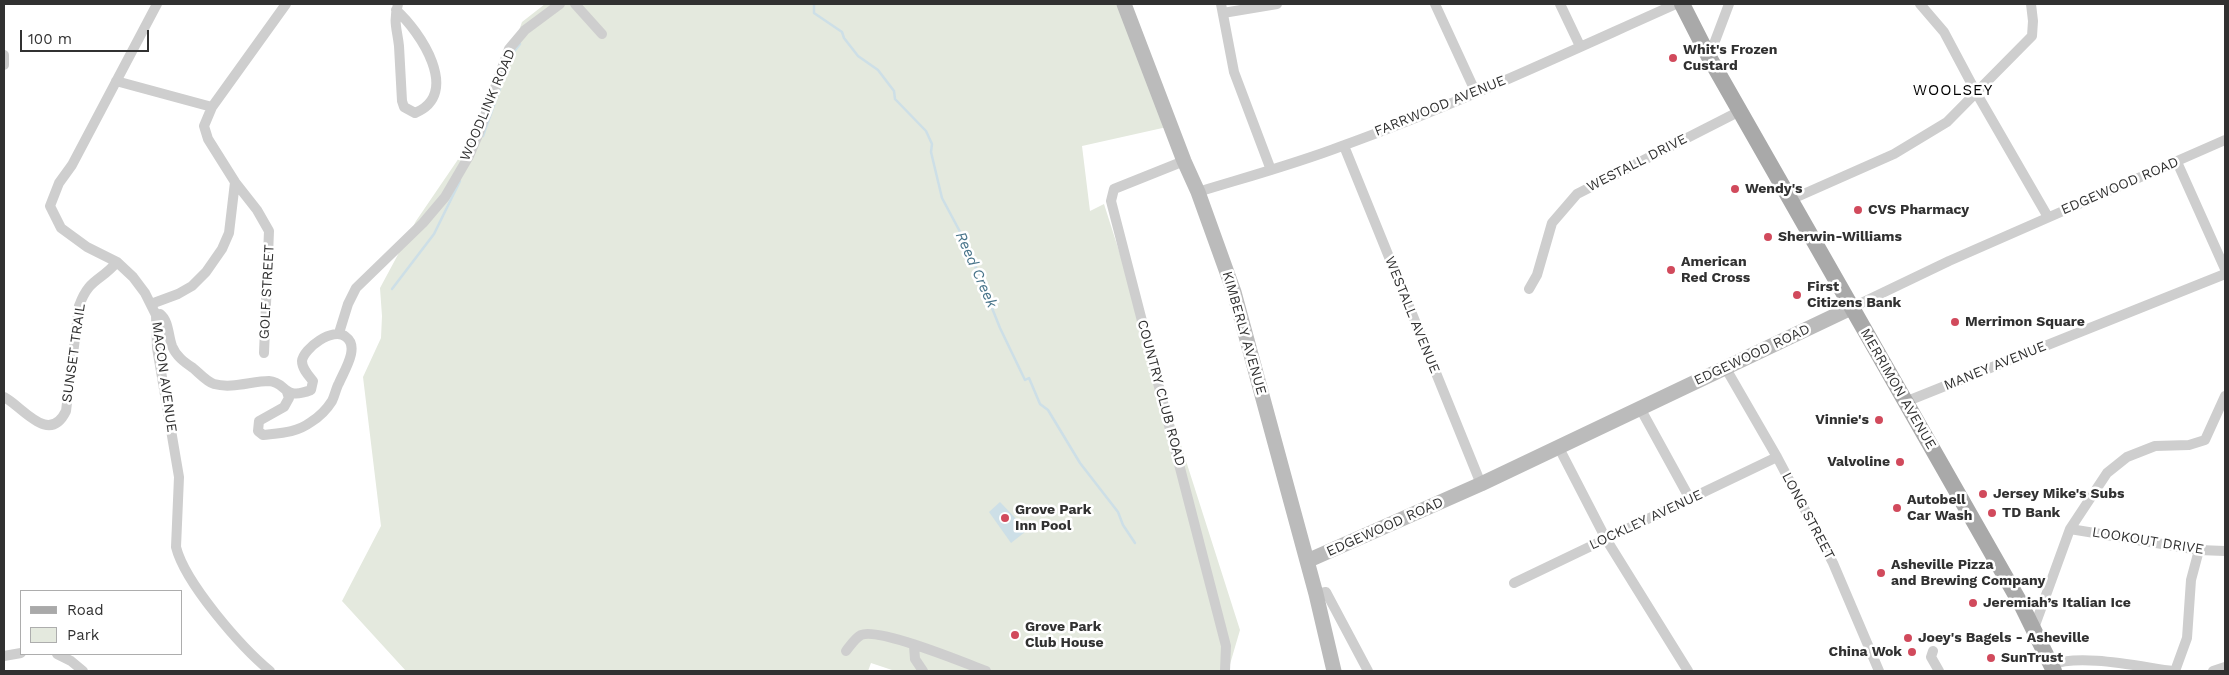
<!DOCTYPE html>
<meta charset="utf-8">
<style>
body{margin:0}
#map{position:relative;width:2229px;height:675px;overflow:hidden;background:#fff;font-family:"Work Sans",sans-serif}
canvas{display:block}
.frame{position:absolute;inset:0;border:5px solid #313131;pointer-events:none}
.legend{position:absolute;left:20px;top:590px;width:162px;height:65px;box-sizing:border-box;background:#fff;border:1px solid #adadad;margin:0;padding:6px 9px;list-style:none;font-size:15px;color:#313131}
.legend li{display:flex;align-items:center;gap:10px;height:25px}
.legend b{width:25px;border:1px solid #adadad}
.scale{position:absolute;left:20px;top:30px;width:129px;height:22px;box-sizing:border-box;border:2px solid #313131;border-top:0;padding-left:6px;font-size:15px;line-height:18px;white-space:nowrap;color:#313131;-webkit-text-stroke:4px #fff;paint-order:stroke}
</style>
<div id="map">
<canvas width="2229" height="675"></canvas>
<div class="frame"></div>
<ul class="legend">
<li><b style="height:6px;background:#a9a9a9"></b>Road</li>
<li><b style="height:14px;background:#e4e9de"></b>Park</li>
</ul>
<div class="scale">100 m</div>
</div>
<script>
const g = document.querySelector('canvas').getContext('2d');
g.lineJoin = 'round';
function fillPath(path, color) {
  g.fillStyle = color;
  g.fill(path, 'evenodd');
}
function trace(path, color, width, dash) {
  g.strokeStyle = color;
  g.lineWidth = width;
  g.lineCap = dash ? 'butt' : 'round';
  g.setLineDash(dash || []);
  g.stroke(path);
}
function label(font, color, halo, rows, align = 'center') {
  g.font = font + ' "Work Sans",sans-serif';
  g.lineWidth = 5;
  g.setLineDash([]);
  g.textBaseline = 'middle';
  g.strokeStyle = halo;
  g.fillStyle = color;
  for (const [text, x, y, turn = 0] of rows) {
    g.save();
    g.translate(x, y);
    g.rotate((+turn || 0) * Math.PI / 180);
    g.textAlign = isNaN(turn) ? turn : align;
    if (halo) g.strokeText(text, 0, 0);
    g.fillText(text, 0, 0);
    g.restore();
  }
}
fillPath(new Path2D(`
 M545,4H1118L1167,127L1082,146L1090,211L1104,204L1240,630L1228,671H895L871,663L868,671H406L342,601L381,526L363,377L381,338L382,316L380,288L416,221L489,114L522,22Z`), '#e4e9de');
fillPath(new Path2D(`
 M1000,502L1026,529L1025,532L1011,543L989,512Z`), '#cddfe7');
trace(new Path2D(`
 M814,4V13L842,32L844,38L858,56L878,70L894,91L895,99L926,131L932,144L931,152L942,198L966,243L1000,328L1025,380L1029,378L1040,404L1048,410L1080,463L1118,512L1123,525L1135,543
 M512,54L520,44
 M483,136L506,71
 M392,289L434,234L460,181`), '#cddfe7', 2.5);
trace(new Path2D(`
 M157,4L72,165L59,183L50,206L61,228L87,247L117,262L133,277L145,293L156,315L157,348L179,477L176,547C185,583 241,647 270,671
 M575,4L602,34
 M1221,4L1234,72L1271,170
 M1435,4L1476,93
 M1560,4L1580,46
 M1920,4L1944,32L1977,94L2048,217
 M396,10C420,31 462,94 415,113L404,107L402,101C401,82 400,64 399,46C397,28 393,23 398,4
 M1223,13L1277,4
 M4,55V65
 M1709,57L1729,4
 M116,81L212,107
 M1344,146L1481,484
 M1184,161L1114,189L1111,201L1226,646L1225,671
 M2177,162L2225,269
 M235,182L257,210L269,231L264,353
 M1198,192C1247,177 1295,164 1342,146C1456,105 1566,53 1676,4
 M1790,200L1894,154L1947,122L2032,36L2033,21L2031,4
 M1529,289L1537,275L1552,223L1577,194L1740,111
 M151,304L178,294L192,286L206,272L222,249L229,233L235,182L208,139L204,126L212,107L286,4
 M1851,308L1949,261L2225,140
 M156,315L160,314C169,321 168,335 172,346C176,356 184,362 193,368C199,373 207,382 214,384C232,389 252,381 269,381C287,382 282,401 311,390L313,381C309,376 302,369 302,361C303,349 333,326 346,337C360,347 344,371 339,383C336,388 335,395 332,401C327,409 319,417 311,422C296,433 281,433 263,435L258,431L259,421L284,407L289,398L287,392
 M339,333L348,304L356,288L423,223L445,197L469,156L478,135L509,49L525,30L560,4
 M1725,367L1777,457L1833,563L1879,671
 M4,397C22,406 49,446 66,411L79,306C89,278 100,282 117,262
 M1905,402L2225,274
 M1640,408L1690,499
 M1558,446L1606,539L1688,671
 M2070,529L2199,550L2225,551
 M1514,583L1777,457
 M1316,594L1326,592L1368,671
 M2034,628L2070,529L2107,473L2127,457L2155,446L2189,445L2205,440L2225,396
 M914,646L915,659L923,671
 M846,651C850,646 855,638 861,635C878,627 965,663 986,671
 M1933,651L1931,657L1939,671
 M57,654L71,661L83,671
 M4,656L21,653
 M2051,665C2080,653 2141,667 2173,671
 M2175,671L2187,638L2191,580L2199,550
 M2213,671L2225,667`), '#cecece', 10);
trace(new Path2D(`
 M1124,4L1184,161L1198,192L1234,292L1316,594L1334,671
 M1307,561L1481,484L1851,308`), '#bbb', 15);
trace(new Path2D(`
 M1682,4L1709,57L2022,606L2054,671`), '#a9a9a9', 16);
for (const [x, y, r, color] of [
 [1673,58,5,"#d14a5c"],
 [1735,189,5,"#d14a5c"],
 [1858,210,5,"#d14a5c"],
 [1768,237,5,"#d14a5c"],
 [1671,270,5,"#d14a5c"],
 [1797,295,5,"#d14a5c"],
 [1955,322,5,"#d14a5c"],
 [1879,420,5,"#d14a5c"],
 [1900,462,5,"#d14a5c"],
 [1983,494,5,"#d14a5c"],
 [1897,508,5,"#d14a5c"],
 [1992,513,5,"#d14a5c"],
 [1005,518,5,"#d14a5c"],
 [1881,573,5,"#d14a5c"],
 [1973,603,5,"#d14a5c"],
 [1015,635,5,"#d14a5c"],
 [1908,638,5,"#d14a5c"],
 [1912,652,5,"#d14a5c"],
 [1991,658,5,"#d14a5c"]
]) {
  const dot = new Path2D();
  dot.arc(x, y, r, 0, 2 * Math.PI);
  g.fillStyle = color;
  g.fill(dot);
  trace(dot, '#fff', 2);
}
label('bold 14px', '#313131', '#fff', [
 ["Whit's Frozen",1683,50],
 ["Custard",1683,66],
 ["Wendy's",1745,189],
 ["CVS Pharmacy",1868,210],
 ["Sherwin-Williams",1778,237],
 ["American",1681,262],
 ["Red Cross",1681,278],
 ["First",1807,287],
 ["Citizens Bank",1807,303],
 ["Merrimon Square",1965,322],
 ["Vinnie's",1869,420,"right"],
 ["Valvoline",1890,462,"right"],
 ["Jersey Mike's Subs",1993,494],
 ["Autobell",1907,500],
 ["Car Wash",1907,516],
 ["Grove Park",1015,510],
 ["Inn Pool",1015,526],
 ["TD Bank",2002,513],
 ["Asheville Pizza",1891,565],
 ["and Brewing Company",1891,581],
 ["Jeremiah’s Italian Ice",1983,603],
 ["Grove Park",1025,627],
 ["Club House",1025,643],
 ["Joey's Bagels - Asheville",1918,638],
 ["China Wok",1902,652,"right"],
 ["SunTrust",2001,658]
], 'left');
label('14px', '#313131', '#fff', [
 ["WOODLINK ROAD",488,105,-67],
 ["FARRWOOD AVENUE",1440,106,-22],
 ["WESTALL DRIVE",1637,163,-27],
 ["EDGEWOOD ROAD",2120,186,-23],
 ["GOLF STREET",267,292,-87],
 ["WESTALL AVENUE",1412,315,68],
 ["KIMBERLY AVENUE",1244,333,74],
 ["SUNSET TRAIL",74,353,-82],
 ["EDGEWOOD ROAD",1752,355,-25],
 ["MANEY AVENUE",1995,366,-22],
 ["MACON AVENUE",164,377,82],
 ["MERRIMON AVENUE",1898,389,60],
 ["COUNTRY CLUB ROAD",1161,393,75],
 ["LONG STREET",1808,516,62],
 ["LOCKLEY AVENUE",1646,520,-25],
 ["EDGEWOOD ROAD",1385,527,-24],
 ["LOOKOUT DRIVE",2148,541,9]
]);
g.letterSpacing = '1px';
label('15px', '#000', '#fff', [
 ["WOOLSEY",1953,91]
]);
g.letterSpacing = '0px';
label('italic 15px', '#48748a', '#fff', [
 ["Reed Creek",976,270,66]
]);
</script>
